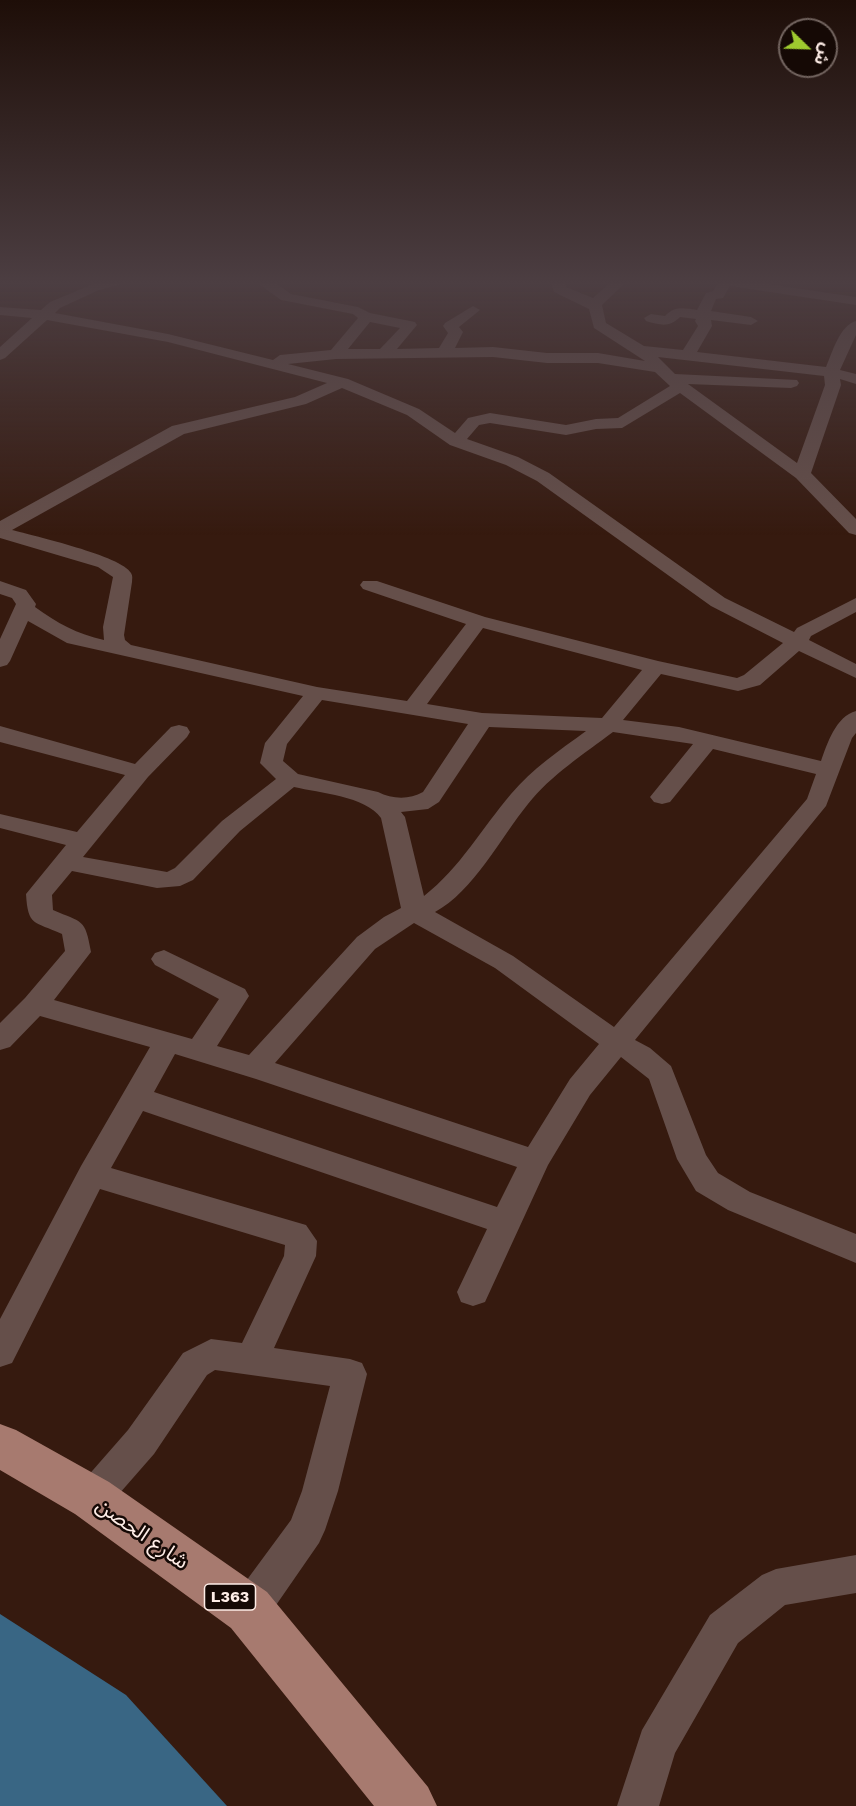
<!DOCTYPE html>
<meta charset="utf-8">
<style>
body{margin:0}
#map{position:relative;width:856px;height:1806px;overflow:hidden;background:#361a0f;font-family:"Work Sans","Noto Sans Arabic",sans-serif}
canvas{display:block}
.north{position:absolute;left:778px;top:18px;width:60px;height:60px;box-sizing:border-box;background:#150905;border:2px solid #72645f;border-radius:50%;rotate:113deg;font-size:16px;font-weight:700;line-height:24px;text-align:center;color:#feede7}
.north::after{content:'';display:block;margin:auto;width:21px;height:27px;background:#9eca2f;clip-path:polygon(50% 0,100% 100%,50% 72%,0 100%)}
</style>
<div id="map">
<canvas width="856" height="1806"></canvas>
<div class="north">ش</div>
</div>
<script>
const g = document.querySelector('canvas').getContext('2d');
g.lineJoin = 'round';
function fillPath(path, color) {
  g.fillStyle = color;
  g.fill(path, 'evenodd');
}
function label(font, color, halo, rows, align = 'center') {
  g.font = font + ' "Work Sans","Noto Sans Arabic",sans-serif';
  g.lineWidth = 5;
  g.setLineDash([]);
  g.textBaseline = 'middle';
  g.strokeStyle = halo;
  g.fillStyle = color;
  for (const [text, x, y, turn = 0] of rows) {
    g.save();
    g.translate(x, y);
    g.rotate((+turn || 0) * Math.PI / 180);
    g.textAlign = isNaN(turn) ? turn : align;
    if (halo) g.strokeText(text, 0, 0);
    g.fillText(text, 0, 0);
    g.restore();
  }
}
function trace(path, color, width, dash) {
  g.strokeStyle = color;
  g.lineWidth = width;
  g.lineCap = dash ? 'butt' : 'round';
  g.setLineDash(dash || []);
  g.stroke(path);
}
fillPath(new Path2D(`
 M0,1614L126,1695L227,1806H0Z`), '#396684');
fillPath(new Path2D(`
 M98,282H120L118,285L99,290L60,308L55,313L168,334L273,360L280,355L331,350L358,318L353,314L281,300L256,282H274L291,294L358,307L370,313L415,322L417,325L397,349L439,348L448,333L443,326L445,323L473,306L480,310L459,327L463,332L455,348L493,347L547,353H598L645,361L594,328L589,309L554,292L551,282H565L566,287L593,298L611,282H626L602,305L606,323L644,346L683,350L698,326L695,321L696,319L680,317C669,328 660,325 646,321L644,318L651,314L665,316C675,306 683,308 697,310L706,293L713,291L719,282H754L856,297V305L730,286L723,298L716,299L711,311L751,317L758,321L751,325L711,320L712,326L697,352L826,367C832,353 840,325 856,321V335L840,370L856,374V384L840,379L841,385L811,473L856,519V535L849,533L796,478L680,393L622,428L596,429L566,435L490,423L479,425L467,439L518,457L549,473L725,598L794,632L797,628L856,598V612L811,636L809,640L856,664V678L799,651L760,685L738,691L661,674L623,720L679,727L821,761C827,744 836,716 856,711V733L852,738L826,806L635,1040L650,1048L671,1066L706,1155L718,1173L750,1192L856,1234V1263L728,1210L696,1191L677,1159L649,1079L621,1057L590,1095L548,1165L485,1302L473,1306L461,1302L457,1292L487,1229L143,1111L111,1168L306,1225L317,1241L316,1256L274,1348L350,1359L362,1363L367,1374L338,1491L325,1530L319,1543L263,1624L249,1629L235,1624L230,1610L235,1596L291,1520L302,1491L330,1386L215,1370L207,1375L154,1454L105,1510L92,1515L79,1510L74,1498L79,1486L128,1430L183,1353L211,1339L242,1343L284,1256L285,1245L100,1189L12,1363L0,1367V1319L81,1166L150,1047L40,1016L10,1047L0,1050V1023L25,998L65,951L62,934C34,921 28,927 26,894L66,845L0,828V814L77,832L125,775L0,742V726L135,764L171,727L179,725L187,727L190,732L187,737L148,777L83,857L167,872L175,868L222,821L276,779L260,763L265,743L303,696L67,643L28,621L10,661L7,665L0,667V639L16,604L12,598L0,594V581L26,590L36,604L35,607C57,623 77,634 104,640L103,627L113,577L98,567L0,538V521L172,426L295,397L327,383L168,342L47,320L5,358L0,360V347L32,318L0,315V307L41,310L50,302ZM370,322L400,328L380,349H348ZM493,357L547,363H598L655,372L670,386L618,418L596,419L566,425L490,413L468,418L455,433L419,409L348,379L288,364L336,359ZM658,357L824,376L825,385L797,463L688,384L791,388L797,386L799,383L797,380L675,374ZM342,388L407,415L450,445L506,465L537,481L711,606L783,643L744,675L737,678L658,661L485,617L377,581H363L360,585L363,589L466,624L407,701L317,687L131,645L125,640L124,635L132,582C132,579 133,576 131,573C122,556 34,536 12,530L184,434L306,404ZM483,628L642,670L602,718L482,713L427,704ZM322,700L468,724L423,792C409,800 392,799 378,792L298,774L283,761L287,744ZM489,727L586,731C560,750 532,769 511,794C482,828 460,868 424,896L405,817L401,812L428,809L439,802ZM613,732L693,744L650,797L654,802L662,804L670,802L713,749L816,774L807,799L614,1027L513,956L435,912C473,892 501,837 528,804C551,775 584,754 613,732ZM294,787C320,793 365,796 381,818L401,908L384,917L357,937L249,1055L217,1046L249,996L245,989L164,950L155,953L151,959L155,965L219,999L192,1039L54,1000L91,952C85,918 83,923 53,910L52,895L72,871L157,888L180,886L193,880L240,831ZM414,923L495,968L599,1044L570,1079L528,1147L275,1063L375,949ZM175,1054L256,1079L517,1167L497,1207L154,1092Z
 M856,1555V1593L785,1605L738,1643L675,1753L659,1806H617L642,1730L710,1615L762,1575L776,1569Z`), '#654f4a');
fillPath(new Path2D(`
 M0,1424L16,1430L109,1482L267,1592L428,1787L437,1806H374L231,1628L75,1514L0,1470Z`), '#a77a6f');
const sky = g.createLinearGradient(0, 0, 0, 535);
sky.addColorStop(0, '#1e0e08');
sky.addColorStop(0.53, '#4c3e42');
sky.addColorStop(1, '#4c3e4200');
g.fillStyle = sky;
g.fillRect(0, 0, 856, 535);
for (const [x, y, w] of [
 [230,1597,51]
]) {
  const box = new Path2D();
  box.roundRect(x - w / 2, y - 13, w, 26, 4.5);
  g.fillStyle = '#150905';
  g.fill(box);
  trace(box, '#feede7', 1.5);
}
label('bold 16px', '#feede7', null, [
 ["L363",230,1597]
]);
label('21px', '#feede7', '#150905', [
 ["شارع الحصن",142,1534,35]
]);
</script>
